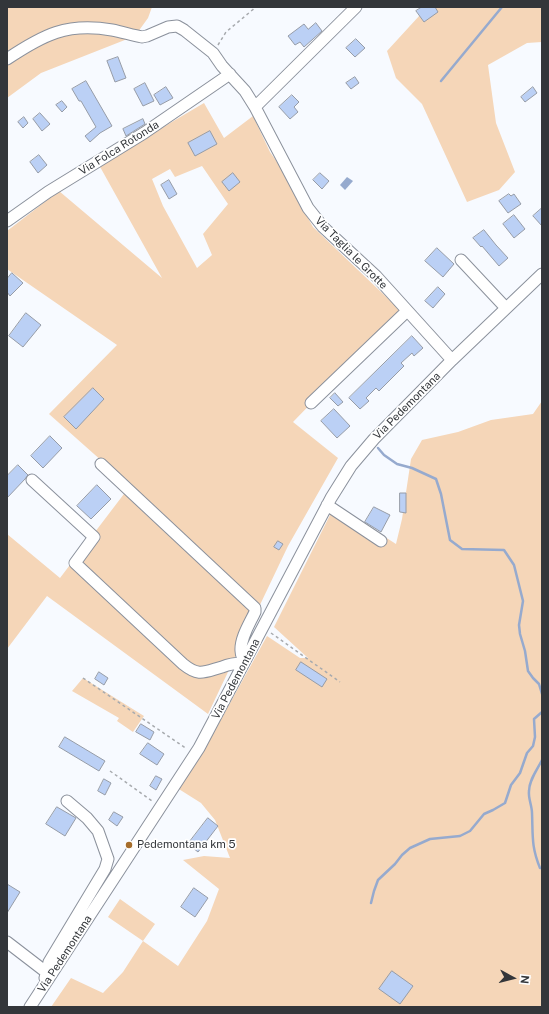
<!DOCTYPE html>
<style>
body{margin:0}
#map{position:relative;width:549px;height:1014px;overflow:hidden;background:#f7faff;font-family:"Public Sans",sans-serif}
canvas{display:block}
.frame{position:absolute;inset:0;border:8px solid #33363a;pointer-events:none}
.north{position:absolute;left:493px;top:958px;width:40px;height:40px;-webkit-text-stroke:3px #fff;paint-order:stroke;rotate:97deg;font-size:11px;font-weight:700;line-height:16px;text-align:center;color:#33363a}
.north::after{content:'';display:block;margin:auto;width:14px;height:18px;background:#33363a;clip-path:polygon(50% 0,100% 100%,50% 72%,0 100%)}
</style>
<div id="map">
<canvas width="549" height="1014"></canvas>
<div class="frame"></div>
<div class="north">N</div>
</div>
<script>
const g = document.querySelector('canvas').getContext('2d');
g.lineJoin = 'round';
function fillPath(path, color) {
  g.fillStyle = color;
  g.fill(path, 'evenodd');
}
function trace(path, color, width, dash) {
  g.strokeStyle = color;
  g.lineWidth = width;
  g.lineCap = dash ? 'butt' : 'round';
  g.setLineDash(dash || []);
  g.stroke(path);
}
function label(font, color, halo, rows, align = 'center') {
  g.font = font + ' "Public Sans",sans-serif';
  g.lineWidth = 3.5;
  g.setLineDash([]);
  g.textBaseline = 'middle';
  g.strokeStyle = halo;
  g.fillStyle = color;
  for (const [text, x, y, turn = 0] of rows) {
    g.save();
    g.translate(x, y);
    g.rotate((+turn || 0) * Math.PI / 180);
    g.textAlign = isNaN(turn) ? turn : align;
    if (halo) g.strokeText(text, 0, 0);
    g.fillText(text, 0, 0);
    g.restore();
  }
}
fillPath(new Path2D(`
 M7,7H152L148,18L135,36L41,73L7,98Z
 M430,7H542V42L527,43L488,65L496,123L515,172L499,190L467,202L422,104L396,78L387,51L420,15Z
 M204,103L224,138L253,116L270,152L286,175L296,197L313,227L401,311L293,422L338,458L288,546L208,714L47,596L7,649V534L60,578L130,486L49,414L117,345L7,269V231L59,191L162,278L99,165ZM202,166L228,204L203,234L212,255L197,268L163,206L152,179L170,169L175,177Z
 M542,401V1007H51L71,978L103,993L123,972L143,941L108,917L120,899L155,924L143,941L178,966L207,921L219,889L183,860L204,856L230,858L215,820L201,803L174,786L195,754H202L267,636L300,658H308L274,627L335,505L396,544L402,519L411,459L422,440L458,432L491,420L533,414Z
 M83,678L144,716L133,732L117,721L119,718L72,691Z`), '#f5d6b8');
fillPath(new Path2D(`
 M347,177L353,181L345,190L340,185Z`), '#96aace');
trace(new Path2D(`
 M441,81L502,7
 M378,448L384,455L397,464L412,468L436,479L441,494L450,540L462,549L504,550L514,565L523,601L519,625L520,634L525,651L528,671L533,678L539,684L542,694
 M542,760C537,770 529,780 529,791C528,798 532,806 532,813C533,835 531,846 540,868H542
 M371,903L374,891L378,880L395,864L402,855L410,848L430,839L460,836L470,831L484,814L493,810L505,803L511,785L520,773L527,753L533,746L535,737L534,719L542,712`), '#96aace', 2.5);
const building = new Path2D(`
 M422,7H435L438,12L424,22L416,11Z
 M316,23L322,31L304,47L300,42L295,45L288,36L304,24L308,29Z
 M356,39L365,48L355,57L346,48Z
 M118,57L126,78L115,82L107,61Z
 M355,77L359,83L351,89L346,83Z
 M86,81L112,126L100,133L90,142L85,136L96,127L81,101H79L72,89Z
 M145,83L154,101L143,106L134,89Z
 M166,87L173,98L160,105L154,95Z
 M533,87L537,93L525,102L521,97Z
 M292,95L299,102L294,107L298,112L290,119L279,107Z
 M62,101L67,107L62,112L56,105Z
 M40,113L50,124L42,131L33,119Z
 M24,117L28,123L23,128L18,122Z
 M143,119L145,124L126,136L123,129Z
 M210,131L217,144L195,156L188,143Z
 M39,155L47,165L38,173L30,162Z
 M233,173L240,182L229,191L222,182Z
 M320,173L329,181L322,189L313,180Z
 M169,180L177,194L169,199L161,185Z
 M509,194L511,196L514,194L521,204L508,213L499,201Z
 M542,208V226L533,216Z
 M514,215L525,229L514,238L503,224Z
 M484,230L496,245L508,258L499,266L482,246L481,247L473,238Z
 M437,248L454,264L443,277L425,261Z
 M12,273L23,283L10,296L7,292V279Z
 M438,287L445,294L433,308L425,301Z
 M26,313L41,325L23,347L9,336Z
 M412,336L423,348L414,356L412,353L401,363L404,366L379,391L376,388L366,398L369,401L360,409L349,398Z
 M93,388L104,399L76,429L64,417Z
 M335,393L343,402L338,406L330,398Z
 M334,409L350,426L337,438L321,421Z
 M50,436L62,448L43,468L31,456Z
 M18,465L28,475L25,479L7,498V476Z
 M97,485L111,499L91,519L77,506Z
 M400,493H406V513L400,512Z
 M374,507L390,515L381,532L365,522Z
 M278,541L283,544L279,550L274,547Z
 M301,662L327,679L322,687L296,670Z
 M99,672L108,678L104,685L95,679Z
 M141,724L154,732L150,740L136,732Z
 M65,737L105,761L99,771L59,747Z
 M148,743L164,754L157,765L140,754Z
 M156,776L162,779L156,790L150,786Z
 M104,779L111,783L105,795L98,791Z
 M57,807L76,818L65,836L46,824Z
 M114,812L123,817L117,826L109,820Z
 M208,818L218,826L198,852L188,844Z
 M7,884L20,892L7,913Z
 M194,888L208,898L195,917L181,907Z
 M392,971L413,986L400,1004L379,989Z`);
fillPath(building, '#bbd0f5');
trace(building, '#969ca7', 1);
const minor = new Path2D(`
 M7,59C43,35 67,22 112,30C122,32 132,35 142,37L147,36L168,27L177,26L184,30L213,53L222,66L245,91L255,107L308,208L323,227L376,276L452,360
 M255,107L356,7
 M7,221L48,192L144,133L230,74
 M461,260L506,308
 M311,403L407,311
 M32,480L94,537L75,563L183,664C199,677 204,672 222,667C229,664 236,663 244,663C243,659 241,655 241,651C240,638 250,623 255,612V608L101,464
 M327,505L381,541
 M7,942L46,972
 M45,978L49,962L105,869L108,859L98,831L87,818L67,801
 M30,1007L199,748L331,498L351,466L374,439L452,360L542,274`);
trace(minor, '#8b919c', 13);
trace(new Path2D(`
 M218,45L226,32L256,7
 M271,633L340,682
 M83,678L187,749
 M110,771L152,801`), '#a7aaae', 1.5, [3, 3]);
trace(minor, '#fff', 11);
for (const [x, y, r, color] of [
 [129,845,4,"#a66d2b"]
]) {
  const dot = new Path2D();
  dot.arc(x, y, r, 0, 2 * Math.PI);
  g.fillStyle = color;
  g.fill(dot);
  trace(dot, '#fff', 1.5);
}
label('11px', '#33363a', '#fff', [
 ["Via Folca Rotonda",119,148,-32],
 ["Via Taglia le Grotte",351,253,45],
 ["Via Pedemontana",407,406,-45],
 ["Via Pedemontana",236,679,-62],
 ["Via Pedemontana",65,954,-57]
]);
label('11px', '#33363a', '#fff', [
 ["Pedemontana km 5",137,845]
], 'left');
</script>
